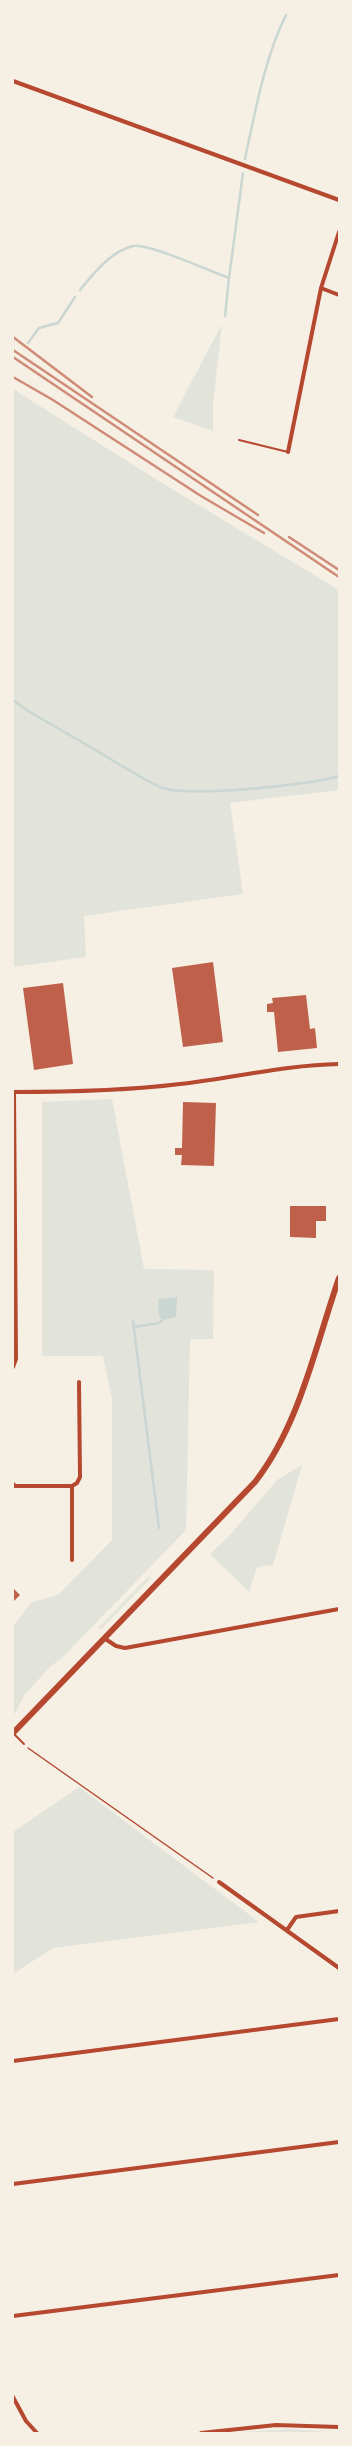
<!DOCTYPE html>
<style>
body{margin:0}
#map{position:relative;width:352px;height:2446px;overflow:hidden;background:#f6efe4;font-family:Barlow,sans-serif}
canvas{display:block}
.frame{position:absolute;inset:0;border:14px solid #f6efe4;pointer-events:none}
</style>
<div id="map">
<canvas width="352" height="2446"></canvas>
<div class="frame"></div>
</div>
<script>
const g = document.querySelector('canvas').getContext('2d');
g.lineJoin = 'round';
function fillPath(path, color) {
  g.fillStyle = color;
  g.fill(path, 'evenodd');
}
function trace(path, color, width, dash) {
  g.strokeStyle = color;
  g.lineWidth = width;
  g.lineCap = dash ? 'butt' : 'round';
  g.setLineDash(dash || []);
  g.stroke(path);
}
fillPath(new Path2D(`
 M222,324L213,404V431L173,417Z
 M13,389L162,483L339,590V790L230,803L243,894L84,916L86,957L13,967Z
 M112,1099L144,1269L214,1270L213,1339H190L186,1530L62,1658L51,1666L25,1694L13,1717V1626L32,1602L58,1595L112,1540V1399L103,1356H42V1102Z
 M302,1465L273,1565L257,1567L249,1592L210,1554L229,1536L277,1480Z
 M149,1576L150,1579L101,1629L98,1628Z
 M79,1787L259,1922L53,1948L13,1974V1832Z
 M290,2429L339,2433H224Z`), '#e2e4dc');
fillPath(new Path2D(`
 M177,1297L176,1317L162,1320L159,1316L158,1299Z`), '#c9d6d2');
trace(new Path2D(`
 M245,159C255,112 265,56 287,13
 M80,290C93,274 111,251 133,246C148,243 212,272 229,278L243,173
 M225,316L229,278
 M28,343L39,328L58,323L75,297
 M13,700L28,711C56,727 84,743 112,760C128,769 144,780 160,787C186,798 311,785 339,776
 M133,1321L159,1528
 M134,1327L159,1323L162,1320`), '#c9d6d2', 2.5);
fillPath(new Path2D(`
 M213,962L223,1042L183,1047L172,968Z
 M63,983L73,1064L34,1070L23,988Z
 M306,995L310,1029L315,1028L317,1048L278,1052L274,1012H267V1004L273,1003L272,998Z
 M183,1102L216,1103L214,1166L181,1165L182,1155H175V1148H182Z
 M290,1206H326V1221H316V1238L290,1237Z
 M13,1588L20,1595L13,1602Z`), '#bf614a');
trace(new Path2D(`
 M28,1748L213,1878`), '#b5482f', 1.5);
trace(new Path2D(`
 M239,440L288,452
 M14,1734L24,1744`), '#b5482f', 2);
trace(new Path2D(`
 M13,81L339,200
 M321,288L339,295
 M288,452L321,288L339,232
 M13,1092C70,1092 123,1091 180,1084C233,1078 285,1065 339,1064
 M13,1367L16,1359L14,1092
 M13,1484L15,1486H72L77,1483L80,1477L79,1382
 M72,1486V1560
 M104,1638L116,1646L125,1648L339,1609
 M219,1882L339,1968
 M287,1930L296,1917L339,1911
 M13,2061L339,2019
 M13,2184L339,2142
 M13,2316L339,2275
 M13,2397L26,2421L37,2433
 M201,2433L276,2425L339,2427`), '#b5482f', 4);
trace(new Path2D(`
 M13,1733L255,1482C300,1424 315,1347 339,1278`), '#b5482f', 6);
trace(new Path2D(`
 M13,337L92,397
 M13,350L258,515
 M13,357L339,577
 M13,377L53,400L201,496L264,533
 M289,537L339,570`), '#cf8b77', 2.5);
</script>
